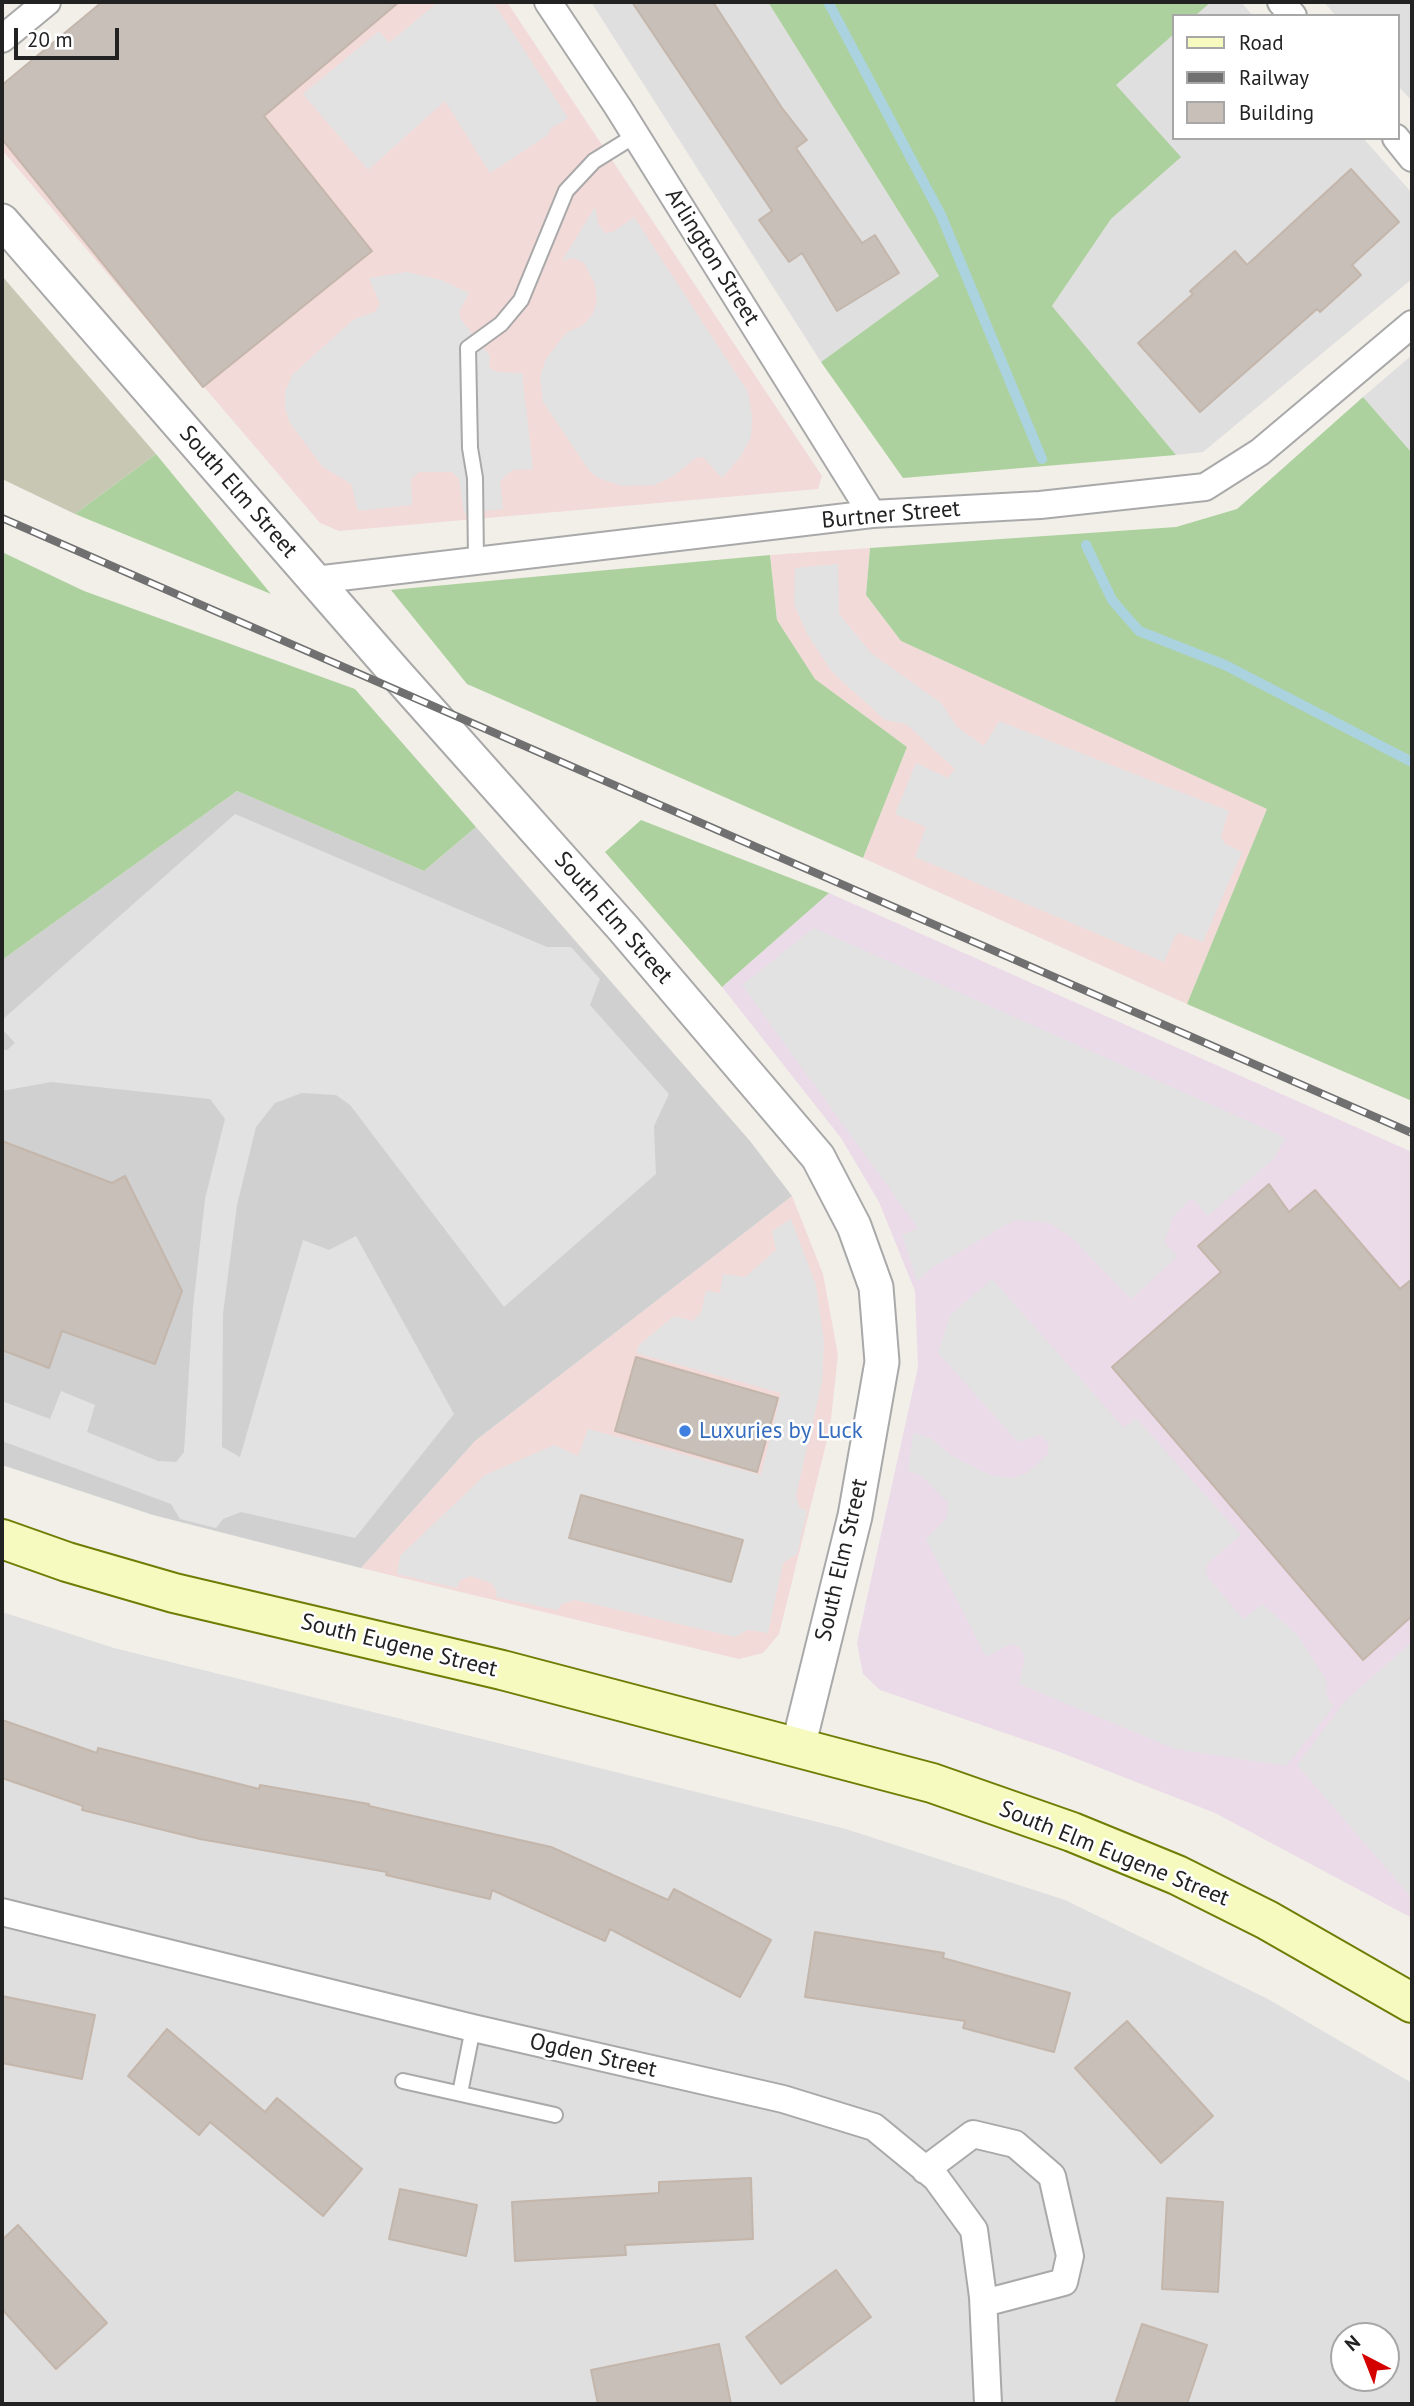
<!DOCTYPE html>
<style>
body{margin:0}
#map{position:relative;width:1414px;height:2406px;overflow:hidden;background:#f2efe9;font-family:"PT Sans",sans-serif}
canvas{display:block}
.frame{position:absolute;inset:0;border:4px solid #222;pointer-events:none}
.legend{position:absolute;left:1172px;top:14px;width:228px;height:126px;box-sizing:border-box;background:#fff;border:2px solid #a7a7a7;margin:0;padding:9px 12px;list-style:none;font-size:21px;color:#222}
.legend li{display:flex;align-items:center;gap:14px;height:35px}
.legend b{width:35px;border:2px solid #a7a7a7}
.north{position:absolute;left:1330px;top:2322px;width:70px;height:70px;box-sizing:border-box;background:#fff;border:2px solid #a7a7a7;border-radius:50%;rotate:318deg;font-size:19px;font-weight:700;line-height:28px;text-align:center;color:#222}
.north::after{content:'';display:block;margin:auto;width:24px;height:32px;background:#d40000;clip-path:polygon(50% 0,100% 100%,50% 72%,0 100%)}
.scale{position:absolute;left:14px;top:28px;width:105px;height:32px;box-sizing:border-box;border:4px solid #222;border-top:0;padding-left:9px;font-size:21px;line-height:24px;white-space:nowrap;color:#222;-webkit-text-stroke:5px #fff;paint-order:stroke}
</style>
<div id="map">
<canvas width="1414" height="2406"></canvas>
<div class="frame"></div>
<ul class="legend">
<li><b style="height:9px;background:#f7fabf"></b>Road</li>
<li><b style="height:9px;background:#707070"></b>Railway</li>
<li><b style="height:19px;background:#c7bfb8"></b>Building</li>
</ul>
<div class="north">N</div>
<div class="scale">20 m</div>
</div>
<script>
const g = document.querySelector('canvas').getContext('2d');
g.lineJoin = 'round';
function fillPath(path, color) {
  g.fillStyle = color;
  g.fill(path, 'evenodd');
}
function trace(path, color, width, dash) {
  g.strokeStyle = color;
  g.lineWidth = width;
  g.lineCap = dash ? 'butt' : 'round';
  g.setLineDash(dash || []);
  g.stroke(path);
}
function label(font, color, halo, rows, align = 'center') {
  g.font = font + ' "PT Sans",sans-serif';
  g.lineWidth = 5;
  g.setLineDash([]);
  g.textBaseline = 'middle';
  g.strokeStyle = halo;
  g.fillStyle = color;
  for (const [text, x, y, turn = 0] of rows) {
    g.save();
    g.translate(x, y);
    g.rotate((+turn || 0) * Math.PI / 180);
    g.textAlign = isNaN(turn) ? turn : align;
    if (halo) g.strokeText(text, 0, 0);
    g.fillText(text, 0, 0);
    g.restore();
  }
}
fillPath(new Path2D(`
 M591,2H768L939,276L821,362Z
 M1211,2H1241L1253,16H1195Z
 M1324,2H1412V101L1398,86V16H1336Z
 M1174,34V138H1363L1412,193V279L1203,452L1176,455L1052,306L1111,219L1180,157L1115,85Z
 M1412,355V453L1363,397Z
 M2,1612L114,1648L846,1829L1065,1900L1268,1999L1412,2083V2404H2ZM1344,2336H1386V2378H1344Z`), '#e0dfdf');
fillPath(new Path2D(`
 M103,2H507L822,476L818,489L339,531L320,523L2,150V86Z
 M870,548L866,595L901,641L1268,809L1187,1004L863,858L907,747L815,679L777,620L770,555Z
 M792,1196L823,1274L838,1355L830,1428L779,1634L763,1653L739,1659L361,1568L475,1441Z`), '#f2dad9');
fillPath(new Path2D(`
 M829,893L1412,1152V1918L1215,1813L1057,1751L880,1690L863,1674L857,1643L918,1367L915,1291L879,1202L841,1138L722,987Z`), '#ebdbe8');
fillPath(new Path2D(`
 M237,791L424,871L476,827L750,1141L792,1196L475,1441L361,1568L153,1515L2,1465V960Z`), '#d0d0d0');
fillPath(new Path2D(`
 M2,276L156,454L75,514L2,479Z`), '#c7c7b4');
fillPath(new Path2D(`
 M768,2H1211L1195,16H1174V34L1116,85L1181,157L1111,219L1052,306L1176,455L903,478L821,362L939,276Z
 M1363,397L1412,453V1101L1187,1004L1267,809L901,641L866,595L870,548L1176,527L1237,509Z
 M156,454L271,594L75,514Z
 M2,552L84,591L355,689L476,827L424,871L237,791L2,960Z
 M770,555L777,620L815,679L907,747L863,858L467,684L391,590Z
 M641,820L829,893L722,987L605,852Z`), '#add19e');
fillPath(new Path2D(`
 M438,2H493L568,118L550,129L548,135L490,173L445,101L368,170L303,94L379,31L389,43Z
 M595,207L598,224L605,233L613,232L634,217L748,392L752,416L751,437L741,456L722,478L703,457L696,458L672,477L654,485L622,486L601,479L590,472L543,402L540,377L546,359L566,333L583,325L593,314L597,301L595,284L584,263L573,258L562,261Z
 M407,272L441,280L469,293L459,312L460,318L490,356L489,368L497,372L522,373L533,469L513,470L504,477L500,483L503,509L464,513L459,479L452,472H419L411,479L412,505L358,511L351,484L322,466L290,423L285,408V392L292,375L354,319L375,312L380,304L369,278Z
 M838,564L839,614L872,654L941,703L957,727L984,746L999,721L1229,811L1221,836L1225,844L1242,852L1203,942L1179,933L1175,936L1164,962L915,857L926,827L895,814L916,763L948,778L955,769L906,724L885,720L832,672L807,634L794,604L795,568Z
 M235,814L547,947H571L600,979L590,1005L669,1094L654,1126L656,1174L504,1307L350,1105L336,1095L302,1093L275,1103L256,1127L237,1205L223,1314L222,1447L240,1457L303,1240L329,1250L356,1236L454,1414L355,1538L241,1512L223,1519L216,1528L180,1519L171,1504L2,1441V1401L50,1419L61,1391L95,1405L87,1432L158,1461L176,1462L184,1452L193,1307L205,1199L225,1119L210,1099L51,1082L2,1091V1050H7L15,1043L2,1029V1020Z
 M814,928L1286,1138L1273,1159L1208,1216L1192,1198L1173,1217L1164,1243L1178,1256L1131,1299L1071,1237L1050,1223L1015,1220L933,1267L917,1281L902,1235L918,1228L742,985Z
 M791,1219L816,1285L824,1342L822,1382L796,1496L799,1507L807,1511L797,1554L783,1563L768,1633L748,1630L735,1637L575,1600L562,1604L557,1610L496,1597L497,1591L491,1583L471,1576L460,1580L457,1588L397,1574L400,1556L485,1475L554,1445L578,1456L588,1429L761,1475L781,1393L636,1353L639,1345L674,1316L693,1321L701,1313L706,1291L720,1293L723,1274L745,1277L776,1250L772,1231Z
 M992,1279L1124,1428L1136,1418L1241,1535L1207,1564L1206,1575L1243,1619L1262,1604L1297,1634L1326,1680L1327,1698L1334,1706L1286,1766L1175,1749L1019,1684L1024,1663V1655L1019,1647L1011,1644L986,1657L926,1539L947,1518L948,1503L922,1476L908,1471L913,1433L930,1438L952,1456L990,1475L1012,1478L1027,1473L1048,1454L1049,1444L1040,1435L1018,1442L938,1353L950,1315Z
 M1412,1642V1898L1297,1765L1345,1701Z`), '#e2e2e2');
trace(new Path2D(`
 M828,2L941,215L1042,459
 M1086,545L1112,600L1139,631L1225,665L1412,762`), '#aad3df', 10);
const building = new Path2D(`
 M102,2H399L264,116L372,251L203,387L2,139V85Z
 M632,2H713L782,108L807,140L796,148L862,243L875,235L899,273L837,311L802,253L789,262L759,220L772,211Z
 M1351,169L1399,222L1352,265L1361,275L1320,312L1317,309L1200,412L1138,343L1193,294L1190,291L1235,251L1247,265Z
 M2,1141L112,1183L125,1176L182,1291L155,1364L62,1331L49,1368L2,1350Z
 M1269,1184L1289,1212L1315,1190L1400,1289L1412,1279V1616L1363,1660L1112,1367L1221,1272L1198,1246Z
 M636,1357L778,1398L757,1472L615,1431Z
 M581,1495L743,1540L731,1582L569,1538Z
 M2,1720L97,1753L98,1748L259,1789L260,1785L369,1804V1806L551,1847L668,1900L674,1889L771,1940L740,1997L610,1929L605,1941L492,1890L490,1899L386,1875L387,1872L200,1839L82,1810L83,1806L2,1778Z
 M815,1932L944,1953L943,1958L1070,1993L1054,2052L963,2028L965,2021L805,1997Z
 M2,1996L95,2015L82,2079L2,2063Z
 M1127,2021L1213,2116L1161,2163L1075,2068Z
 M167,2029L265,2112L277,2098L362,2169L323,2216L210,2122L199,2135L128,2076Z
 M751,2178L753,2239L625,2245L626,2255L515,2261L512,2202L659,2193V2182Z
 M400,2189L477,2205L466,2256L389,2239Z
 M1167,2198L1223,2202L1218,2292L1162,2289Z
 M18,2225L107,2323L56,2369L2,2309V2240Z
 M836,2270L871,2317L781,2384L746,2337Z
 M1142,2324L1207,2345L1187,2404H1115Z
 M719,2344L731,2404H598L591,2370Z`);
fillPath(building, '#c7bfb8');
trace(building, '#c4b6ab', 2);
const service = new Path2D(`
 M476,561L475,478L470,448L468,348L501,324L521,300L566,191L594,161L636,135
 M403,2081L555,2115
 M460,2093L473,2028`);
const minor = new Path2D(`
 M548,2L618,107L872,514
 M1281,2L1293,16
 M2,39L47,2
 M1396,138L1412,158
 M315,580L872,514L1040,505L1205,487L1260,452L1412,324
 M2,1912L473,2028L783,2099L874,2127L936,2178L974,2230L983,2297L988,2404
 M925,2170L973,2134L1015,2144L1052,2176L1070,2256L1064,2282L984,2303`);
const tertiary = new Path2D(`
 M2,221L394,671L623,928L818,1157L854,1226L876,1287L882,1362L855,1516L798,1747`);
const secondary = new Path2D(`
 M2,1539L67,1562L174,1593L502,1670L932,1783L1072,1832L1177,1875L1267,1920L1412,2003`);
trace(service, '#a9a9a9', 18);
trace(minor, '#a9a9a9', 30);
trace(tertiary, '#a9a9a9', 37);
trace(secondary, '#707d05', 42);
trace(service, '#fff', 14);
trace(minor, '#fff', 26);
trace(tertiary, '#fff', 33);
trace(secondary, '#f7fabf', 38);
const rail = new Path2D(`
 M2,518L1412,1133`);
trace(rail, '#707070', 8);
trace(rail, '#fff', 5, [16]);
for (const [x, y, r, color] of [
 [685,1431,7,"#3f7fe0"]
]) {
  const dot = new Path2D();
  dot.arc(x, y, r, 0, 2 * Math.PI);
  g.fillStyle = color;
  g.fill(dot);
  trace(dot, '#fff', 2.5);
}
label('23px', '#222', '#fff', [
 ["Arlington Street",712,257,58],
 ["South Elm Street",238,492,49],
 ["Burtner Street",891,515,-5],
 ["South Elm Street",613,918,49],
 ["South Elm Street",842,1560,-77],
 ["South Eugene Street",399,1646,14],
 ["South Elm Eugene Street",1114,1854,22],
 ["Ogden Street",593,2056,13]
]);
label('23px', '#366cbe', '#fff', [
 ["Luxuries by Luck",699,1431]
], 'left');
</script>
